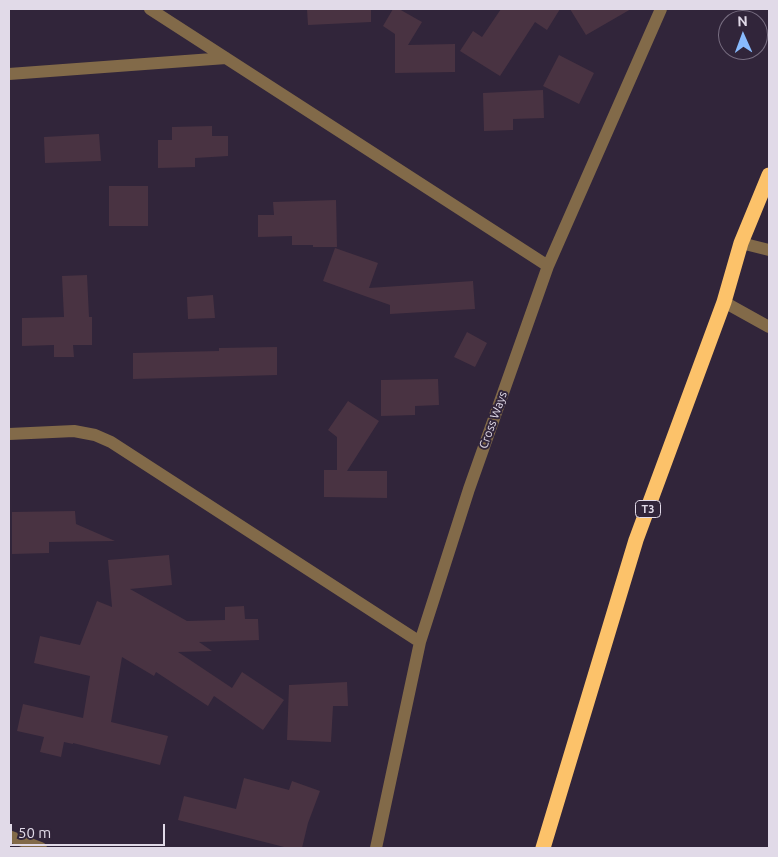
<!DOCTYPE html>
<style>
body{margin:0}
#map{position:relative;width:778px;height:857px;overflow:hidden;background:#31253a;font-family:Ubuntu,sans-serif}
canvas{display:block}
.frame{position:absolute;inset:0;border:10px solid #e1dae8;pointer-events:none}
.north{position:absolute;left:718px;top:10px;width:50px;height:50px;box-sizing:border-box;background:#31253a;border:1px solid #776d80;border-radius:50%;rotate:358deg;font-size:14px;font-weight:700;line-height:20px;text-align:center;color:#e1dae8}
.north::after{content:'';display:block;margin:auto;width:18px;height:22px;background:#88bafc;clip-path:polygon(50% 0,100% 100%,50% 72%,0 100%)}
.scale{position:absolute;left:10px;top:824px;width:155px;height:22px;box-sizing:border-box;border:2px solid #e1dae8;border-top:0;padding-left:6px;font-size:15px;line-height:18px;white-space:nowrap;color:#e1dae8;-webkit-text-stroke:4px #31253a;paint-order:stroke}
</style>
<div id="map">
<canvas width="778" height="857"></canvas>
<div class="frame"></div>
<div class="north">N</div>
<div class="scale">50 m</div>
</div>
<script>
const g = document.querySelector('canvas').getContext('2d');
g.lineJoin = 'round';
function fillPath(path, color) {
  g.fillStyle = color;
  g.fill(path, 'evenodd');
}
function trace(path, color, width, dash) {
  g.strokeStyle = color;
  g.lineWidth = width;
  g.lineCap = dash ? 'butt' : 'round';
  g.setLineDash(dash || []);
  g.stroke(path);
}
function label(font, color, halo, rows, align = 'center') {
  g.font = font + ' Ubuntu,sans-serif';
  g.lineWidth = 4;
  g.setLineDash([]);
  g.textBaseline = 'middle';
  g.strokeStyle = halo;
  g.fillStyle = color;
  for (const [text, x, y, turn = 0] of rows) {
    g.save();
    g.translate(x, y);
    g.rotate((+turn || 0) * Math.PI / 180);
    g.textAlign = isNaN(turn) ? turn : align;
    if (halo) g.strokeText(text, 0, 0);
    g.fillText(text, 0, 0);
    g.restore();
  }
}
fillPath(new Path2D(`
 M307,9H371V22L308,25Z
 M393,9H399L422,22L408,45L455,44V72L395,73V34L383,26Z
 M501,9H560L547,30L535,22L500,76L460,51L473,31L482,37Z
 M570,9H631L586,35Z
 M559,55L594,73L579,104L543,86Z
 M543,90L544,118L513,119V130L484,131L483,93Z
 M212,126V136H228V156L195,158V167L158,168V140H172V127Z
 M99,134L101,161L45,163L44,137Z
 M109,186H148V226H109Z
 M336,200L337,247H313V245H292V236L258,237V215H274L273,202Z
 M335,248L378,263L369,288L473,281L475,309L390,314V305L323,281Z
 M87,275L89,317H92V345H73L74,357H54V345L22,346V318L64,317L62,276Z
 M213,295L215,318L188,319L187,297Z
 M467,332L487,343L475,367L454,357Z
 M277,347V375L133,379V353L219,351V348Z
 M438,379L439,405L415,406V415L381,416V380Z
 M348,401L379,421L347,471H387V498L324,497V470H337V437L328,430Z
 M75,511L76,524L115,541L49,542V553L12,554V512Z
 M169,555L172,585L130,589L187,621L225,620V607L244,606L245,619H258L259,640L199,642L212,651L178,652L232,688L242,672L284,700L263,730L214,696L208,706L156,672L154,676L122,657L111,722L168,736L160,765L73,743V744L64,742L61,757L40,752L44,737L17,731L23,704L83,718L90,676L34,663L40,636L80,645L97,601L112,607L108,560Z
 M347,682L348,706H333L331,742L287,740L289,685Z
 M244,778L289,790L292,781L320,791L308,823L302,848H288L178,820L184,796L236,809Z`), '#493342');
trace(new Path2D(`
 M150,9L548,266
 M9,74L226,58
 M741,243L769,250
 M724,302L769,327
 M9,434L74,431L95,435L111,442L420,642
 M9,836L41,848
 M376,848L420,642L469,489L548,266L661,9`), '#826a49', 12);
trace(new Path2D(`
 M543,848L636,540L724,302L741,243L769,175`), '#fcc26a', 15);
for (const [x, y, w] of [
 [648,509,25]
]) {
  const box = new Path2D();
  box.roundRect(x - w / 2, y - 8.5, w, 17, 4);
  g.fillStyle = '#31253a';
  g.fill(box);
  trace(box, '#e1dae8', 1);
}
label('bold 11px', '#e1dae8', null, [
 ["T3",648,509]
]);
label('12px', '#e1dae8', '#31253a', [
 ["Cross Ways",493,420,-70]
]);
</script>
